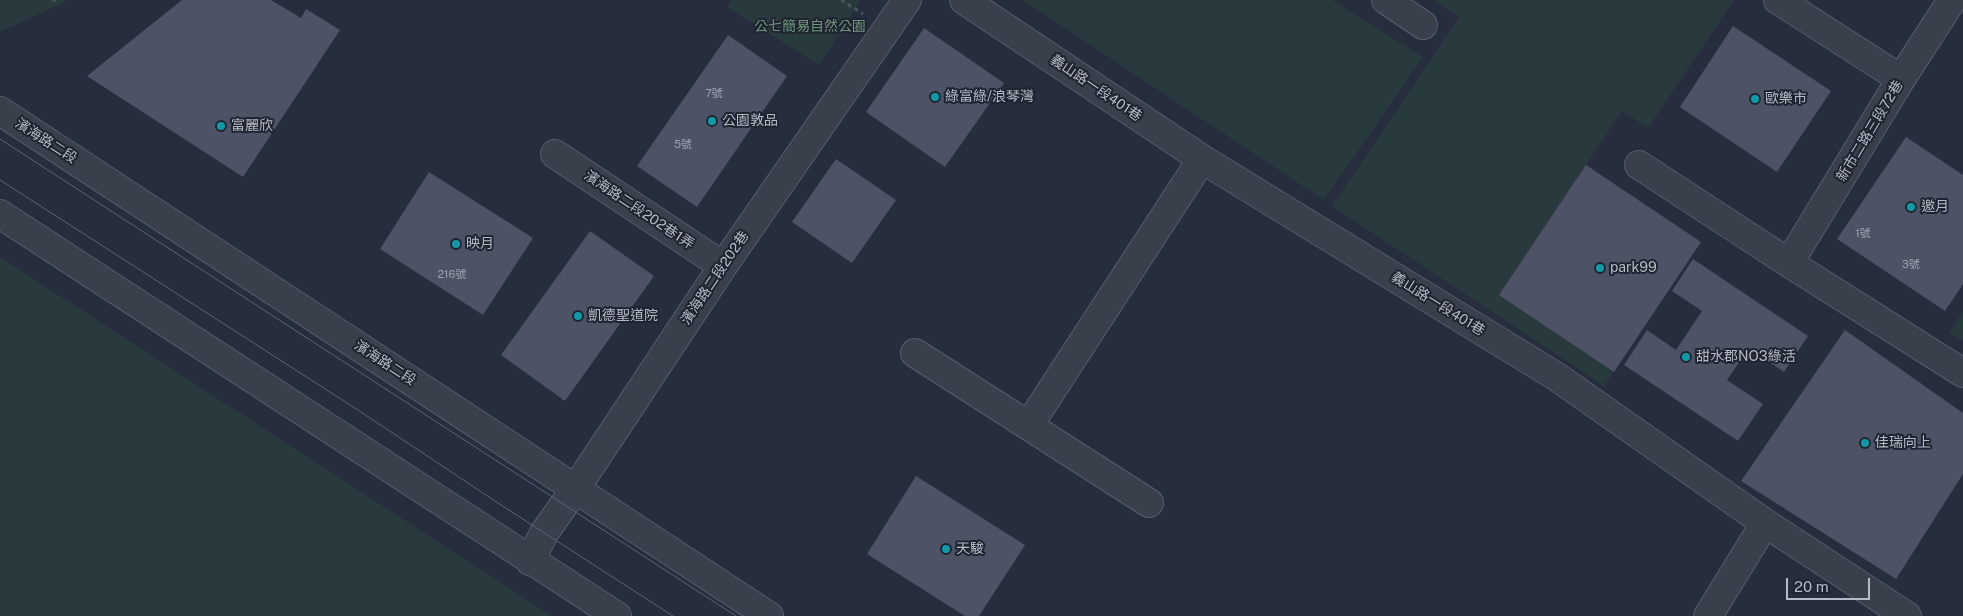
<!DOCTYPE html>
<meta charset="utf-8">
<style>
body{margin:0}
#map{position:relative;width:1963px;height:616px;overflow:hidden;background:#262d3c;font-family:"Public Sans",sans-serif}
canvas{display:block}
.scale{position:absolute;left:1786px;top:578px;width:84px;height:22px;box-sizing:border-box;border:2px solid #b6bac7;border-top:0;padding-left:6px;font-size:15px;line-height:18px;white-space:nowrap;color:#b6bac7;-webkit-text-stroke:4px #1f2431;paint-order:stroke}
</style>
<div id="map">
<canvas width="1963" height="616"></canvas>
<div class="scale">20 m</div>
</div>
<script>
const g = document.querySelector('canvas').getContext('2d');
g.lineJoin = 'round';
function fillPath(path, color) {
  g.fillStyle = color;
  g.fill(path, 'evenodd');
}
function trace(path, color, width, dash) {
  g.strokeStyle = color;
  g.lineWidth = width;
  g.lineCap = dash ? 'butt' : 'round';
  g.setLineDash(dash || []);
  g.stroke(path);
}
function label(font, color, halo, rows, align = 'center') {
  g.font = font + ' "Public Sans","Noto Sans TC",sans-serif';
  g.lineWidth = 4;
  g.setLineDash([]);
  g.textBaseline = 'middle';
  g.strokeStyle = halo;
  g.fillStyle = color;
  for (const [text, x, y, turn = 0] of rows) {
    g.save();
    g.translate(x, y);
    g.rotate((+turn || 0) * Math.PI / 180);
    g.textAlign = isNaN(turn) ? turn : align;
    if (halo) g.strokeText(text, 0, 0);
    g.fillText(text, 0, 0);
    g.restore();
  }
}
fillPath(new Path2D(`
 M0,0H69L0,32Z
 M731,0H861L819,65L727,7Z
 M1023,0H1332L1423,57L1324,200Z
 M1434,0H1734L1648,128L1622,111L1586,165L1701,242L1604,386L1332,206L1459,17Z
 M0,257L552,616H0Z
 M1963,311V341L1949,333Z`), '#293a3e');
fillPath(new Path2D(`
 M182,0H271L301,18L306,9L340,30L243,177L87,76Z
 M1733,26L1831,91L1777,172L1680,107Z
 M924,28L1004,83L945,167L866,112Z
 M728,35L787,76L697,207L637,166Z
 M1906,137L1963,175V284L1945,311L1837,239Z
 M836,159L896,200L852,263L792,222Z
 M1586,165L1701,242L1614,372L1499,295Z
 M429,172L533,238L483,315L380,249Z
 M590,231L654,276L565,401L501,355Z
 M1693,259L1808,336L1784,372L1749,348L1727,380L1763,404L1738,441L1624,365L1647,330L1676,350L1702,311L1672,291Z
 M1845,330L1963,413V474L1896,579L1741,481Z
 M916,476L1025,545L979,616H965L867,554Z`), '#4d5364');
const minor = new Path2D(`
 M964,0L1202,159L1557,377L1765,523L1907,616
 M1386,0L1423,25
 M1778,0L1901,79
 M555,154L723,266
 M1639,165L1789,263L1963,373
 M1789,263L1901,79L1952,0
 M915,353L1149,503
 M1029,425L1202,159
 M530,561L544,533L576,488L723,266L907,0
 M1708,616L1765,523`);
const tertiary = new Path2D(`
 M0,111L769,616
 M0,214L617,616`);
trace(minor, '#585d6a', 30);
trace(tertiary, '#585d6a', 30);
trace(new Path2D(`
 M52,0H57
 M841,0L863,14`), '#48575c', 3, [4, 4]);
trace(minor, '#3a3f4c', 28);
trace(tertiary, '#3a3f4c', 28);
trace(new Path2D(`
 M0,139L736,616
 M0,180L361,412L498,503L673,616`), '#5c6373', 1);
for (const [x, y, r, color] of [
 [935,97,5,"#0f9aa8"],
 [1755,99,5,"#0f9aa8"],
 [712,121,5,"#0f9aa8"],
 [221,126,5,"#0f9aa8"],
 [1911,207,5,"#0f9aa8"],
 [456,244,5,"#0f9aa8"],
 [1600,268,5,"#0f9aa8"],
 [578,316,5,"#0f9aa8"],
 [1686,357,5,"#0f9aa8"],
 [1865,443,5,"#0f9aa8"],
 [946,549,5,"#0f9aa8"]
]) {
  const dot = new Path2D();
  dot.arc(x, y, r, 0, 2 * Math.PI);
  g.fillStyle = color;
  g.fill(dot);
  trace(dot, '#1f2431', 2);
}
label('11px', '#9ca0ae', null, [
 ["7號",714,94],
 ["5號",683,145],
 ["1號",1863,234],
 ["3號",1911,265],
 ["216號",452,275]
]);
label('14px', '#6f967d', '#1f2431', [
 ["公七簡易自然公園",810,27]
]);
label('14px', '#b6bac7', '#1f2431', [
 ["義山路一段401巷",1096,88,34],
 ["新市二路三段72巷",1870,131,-59],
 ["濱海路二段",46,141,33],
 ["濱海路二段202巷1弄",639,210,34],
 ["濱海路二段202巷",715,278,-56],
 ["義山路一段401巷",1438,304,32],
 ["濱海路二段",385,363,33]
]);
label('14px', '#b6bac7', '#1f2431', [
 ["綠富綠/浪琴灣",945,97],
 ["歐樂市",1765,99],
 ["公園敦品",722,121],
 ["富麗欣",231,126],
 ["邀月",1921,207],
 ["映月",466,244],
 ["park99",1610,268],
 ["凱德聖道院",588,316],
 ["甜水郡NO3綠活",1696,357],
 ["佳瑞向上",1875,443],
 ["天駿",956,549]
], 'left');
</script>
